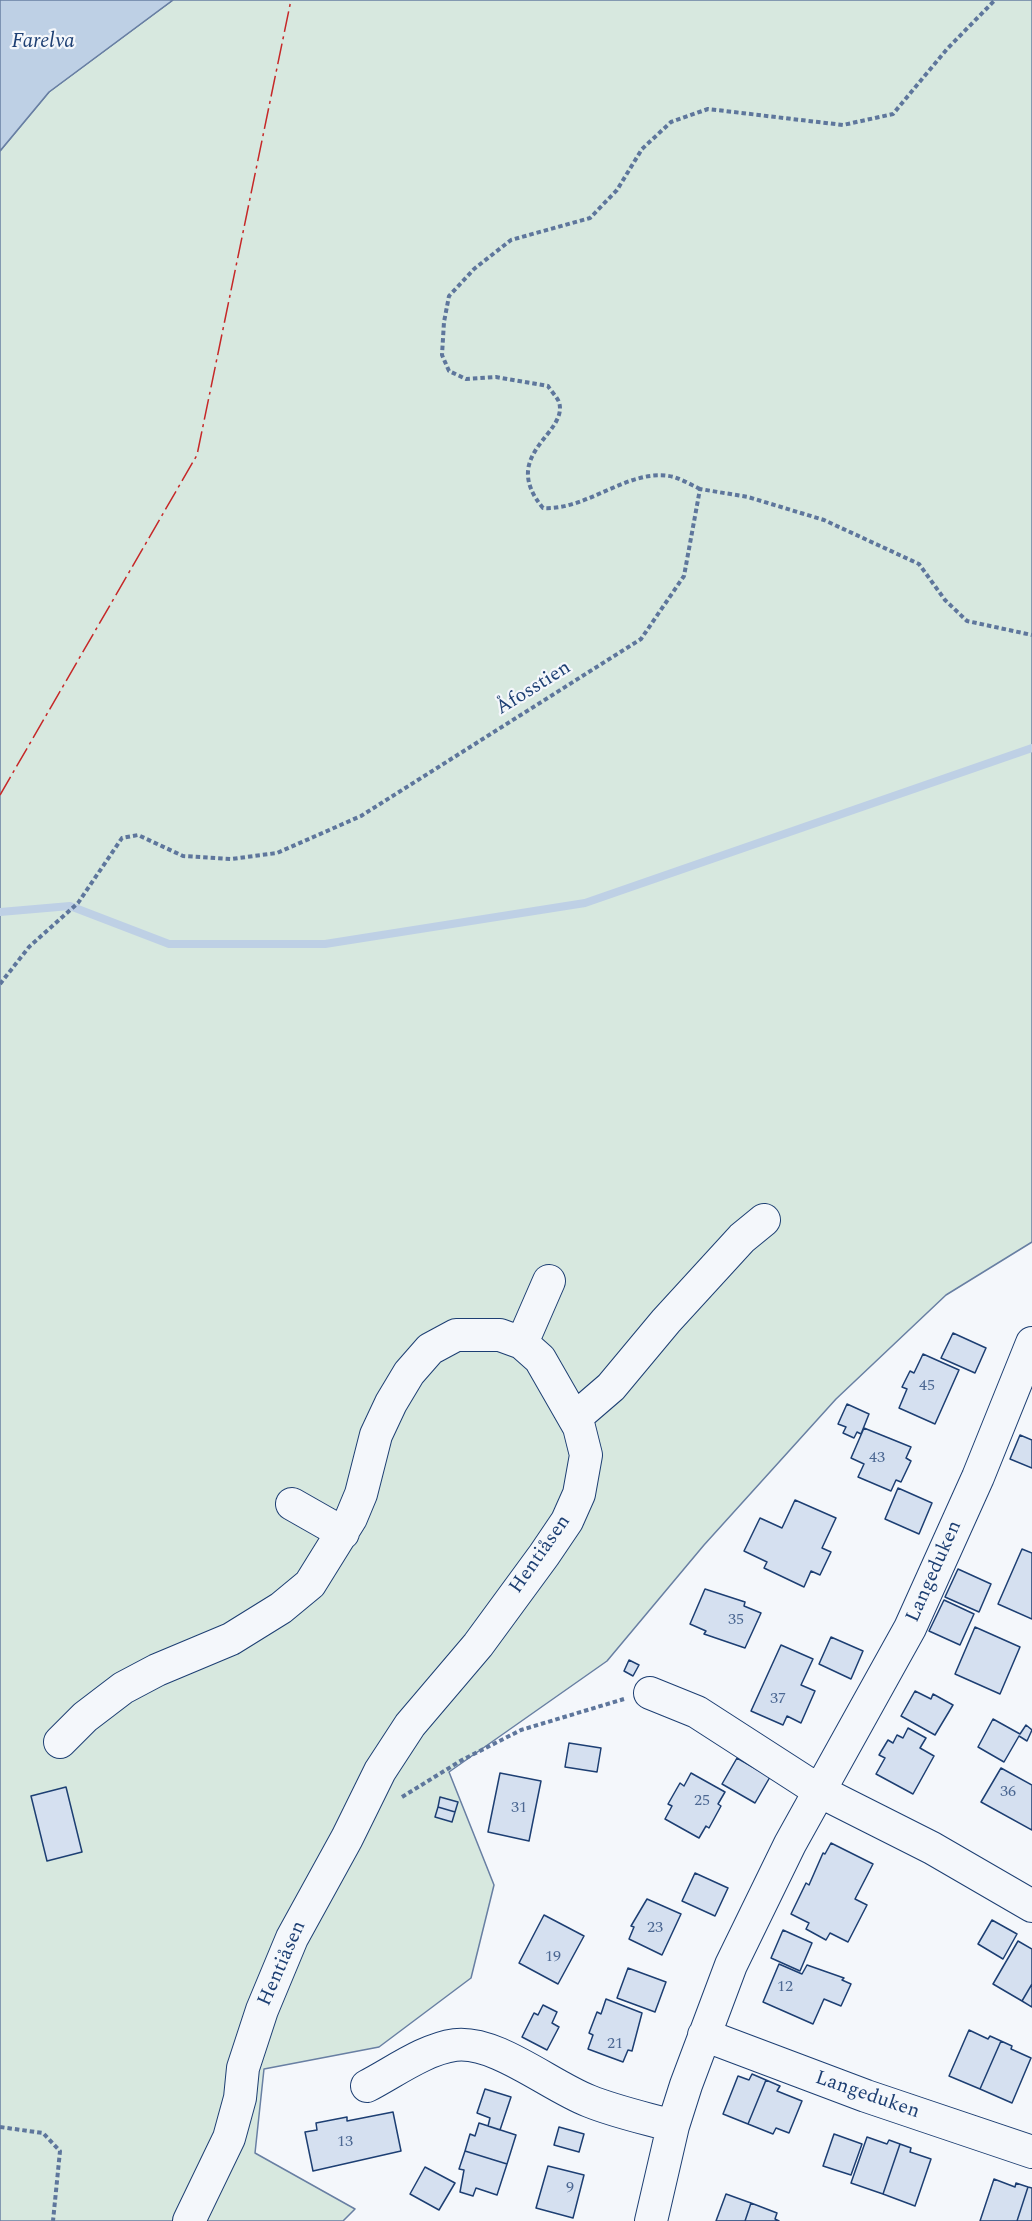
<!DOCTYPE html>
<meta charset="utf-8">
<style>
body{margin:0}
canvas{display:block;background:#f4f7fb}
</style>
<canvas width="1032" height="2221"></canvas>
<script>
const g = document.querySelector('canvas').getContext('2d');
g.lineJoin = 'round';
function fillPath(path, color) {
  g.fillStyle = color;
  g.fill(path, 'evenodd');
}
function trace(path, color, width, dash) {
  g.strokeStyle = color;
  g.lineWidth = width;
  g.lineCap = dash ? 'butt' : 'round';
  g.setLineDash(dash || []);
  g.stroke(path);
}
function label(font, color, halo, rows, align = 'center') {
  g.font = font + ' Spectral,serif';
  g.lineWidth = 4.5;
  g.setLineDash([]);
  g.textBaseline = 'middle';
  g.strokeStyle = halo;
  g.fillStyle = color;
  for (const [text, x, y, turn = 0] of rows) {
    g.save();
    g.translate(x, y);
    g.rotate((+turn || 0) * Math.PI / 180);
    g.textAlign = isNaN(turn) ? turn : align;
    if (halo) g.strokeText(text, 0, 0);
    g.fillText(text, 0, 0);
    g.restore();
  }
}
const green = new Path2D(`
 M173,0H1032V1242L946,1295L836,1399L704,1545L607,1661L449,1772L494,1885L471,1978L379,2047L264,2069L255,2153L355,2209L343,2221H0V151L49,92Z`);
fillPath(green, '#d7e8df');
trace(green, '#687fa3', 1.5);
const water = new Path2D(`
 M0,0H173L49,92L0,151Z`);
fillPath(water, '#bed0e5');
trace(water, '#687fa3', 1.5);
trace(new Path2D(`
 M0,912L70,906L169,944H325L585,903L1032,748`), '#bed0e5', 8);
const building = new Path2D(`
 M953,1333L986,1348L975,1373L941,1358Z
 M923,1354L959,1370L935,1424L899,1408L907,1389L902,1387L910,1371L914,1373Z
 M847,1404L869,1414L861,1434L857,1432L854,1438L843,1433L846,1427L838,1424Z
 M864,1428L911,1447L906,1458L911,1461L901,1482L896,1480L891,1491L858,1477L864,1464L851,1458Z
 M1020,1435L1032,1440V1468L1010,1459Z
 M898,1488L932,1503L919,1534L885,1519Z
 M795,1500L836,1518L822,1548L831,1552L820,1575L811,1571L804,1587L764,1568L767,1562L744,1551L760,1518L782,1528Z
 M1022,1549L1032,1553V1619L998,1604Z
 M958,1569L991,1584L979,1612L945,1597Z
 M705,1589L745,1602L744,1606L761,1613L745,1648L704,1634L706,1631L690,1624Z
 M944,1600L974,1614L960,1645L929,1631Z
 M975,1627L1020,1647L1000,1694L955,1674Z
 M831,1637L863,1651L851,1679L819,1664Z
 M781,1645L813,1659L801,1685L815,1691L801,1723L787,1716L783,1725L751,1711Z
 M629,1660L639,1665L633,1676L624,1671Z
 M915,1691L931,1699L933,1694L953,1705L935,1735L901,1716Z
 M993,1719L1020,1734L1026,1725L1032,1730L1027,1741L1019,1736L1004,1762L978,1747Z
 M908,1728L926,1738L920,1748L934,1756L913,1794L876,1774L885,1758L879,1755L888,1740L893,1743L897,1735L903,1738Z
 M569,1743L601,1748L597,1772L565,1767Z
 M737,1758L770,1777L755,1803L722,1784Z
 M1001,1768L1032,1785V1830L981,1802Z
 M500,1773L541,1781L529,1841L488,1832Z
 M691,1773L725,1792L718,1804L721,1806L709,1828L706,1826L699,1838L665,1819L672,1806L668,1804L680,1783L684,1786Z
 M66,1787L82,1852L47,1861L31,1796Z
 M440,1797L458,1802L455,1812L438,1807Z
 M438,1807L455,1812L452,1822L435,1817Z
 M831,1843L873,1864L855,1899L867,1905L848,1942L830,1933L826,1940L806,1929L809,1923L791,1914L806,1883L809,1885L823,1853L825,1854Z
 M695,1873L728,1888L715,1916L682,1901Z
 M647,1899L681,1914L662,1955L629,1939L634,1927L631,1926Z
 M544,1915L584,1936L558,1984L519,1963Z
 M992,1920L1017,1934L1003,1959L978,1944Z
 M783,1930L812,1943L800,1971L771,1958Z
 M1018,1941L1032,1949V1984L1022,2001L993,1984Z
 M779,1964L802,1974L807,1965L844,1978L842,1980L851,1984L841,2006L824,1999L813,2024L763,2002Z
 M628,1968L666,1982L655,2012L617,1998Z
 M1032,1984V2007L1022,2001Z
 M606,1999L642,2013L632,2051L628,2050L623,2062L588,2049L593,2035L589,2033L597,2012L601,2014Z
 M543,2005L557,2012L552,2023L559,2027L547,2050L522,2037L534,2013L538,2015Z
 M969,2030L988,2039L990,2036L1001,2041L980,2089L949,2076Z
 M1001,2041L1012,2046L1011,2049L1031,2058L1012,2103L980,2089Z
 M752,2074L766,2080L748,2124L723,2114L738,2076L749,2080Z
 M766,2080L780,2086L777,2091L802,2101L789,2133L776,2128L773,2134L748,2124Z
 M485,2089L511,2097L500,2130L488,2126L490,2118L477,2113Z
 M393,2112L401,2151L313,2171L305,2132L317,2130L316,2123L347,2117V2121Z
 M479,2123L516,2135L507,2164L465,2151L470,2134L475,2136Z
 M559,2127L584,2134L579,2152L554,2145Z
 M834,2134L862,2144L851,2175L823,2166Z
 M867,2137L887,2144L889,2140L900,2144L883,2194L851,2183Z
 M900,2144L911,2148L910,2152L931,2159L915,2206L883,2194Z
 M465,2151L507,2164L497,2195L476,2188L473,2196L460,2192L464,2170L459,2169Z
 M548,2166L584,2175L573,2218L536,2208Z
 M425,2167L455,2183L439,2210L410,2194Z
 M994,2179L1015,2187L1016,2183L1028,2187L1017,2221H980Z
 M1028,2187L1032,2188V2221H1017Z
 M726,2194L751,2203L745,2221H716Z
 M751,2203L777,2213L775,2219L779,2221H745Z`);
fillPath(building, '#d5e0f0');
trace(building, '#1d3f73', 1.5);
const minor = new Path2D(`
 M522,1343L549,1281
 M575,1418L611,1387L666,1321L742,1238L764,1220
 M292,1504L343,1533
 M650,1693L697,1712L821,1792L932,1848L1032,1906
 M60,1742L85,1717L123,1688L157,1670L231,1639L281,1608L310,1584L351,1518L361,1494L376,1435L391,1403L409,1373L430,1349L456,1335H500L522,1343L540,1359L579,1427L586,1455L579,1494L567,1521L544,1555L478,1645L410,1725L380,1771L347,1838L292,1938L262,2010L243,2068L240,2098L229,2138L189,2221
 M704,2035L866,2096L1032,2152
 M367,2086C394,2072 425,2049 455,2045C496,2040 550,2086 589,2101C616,2112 645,2118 673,2126
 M651,2221L673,2126L686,2085L731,1965L790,1844L910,1628L978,1477L1032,1343`);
trace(minor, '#1d3f73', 34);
trace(new Path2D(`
 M700,489C692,485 683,480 674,477C630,466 588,511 543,508C498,454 569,434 559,402C557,397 551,391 548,386L496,377L466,379L449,371L442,355L444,322L449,296L474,269L511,240L590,218L617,190L642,149L671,122L708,109L843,125L893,114L947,49L995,0
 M0,984L29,947L78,903L122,838L138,835L183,856L231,859L277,853L361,816L641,639L684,576L700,489L748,497L824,520L919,564L945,600L967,621L1032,635
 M402,1797L462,1760L521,1730L624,1699
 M0,2127L43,2133L60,2151L53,2221`), '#5e769c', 4, [4.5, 3]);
trace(minor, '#f4f7fb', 32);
trace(new Path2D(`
 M0,795L197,455L291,0`), '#c62828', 1.5, [21, 4.5, 3, 4.5]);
label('16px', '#4b6792', null, [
 ["45",927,1387],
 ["43",877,1459],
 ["35",736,1621],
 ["37",778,1700],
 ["36",1008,1793],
 ["25",702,1802],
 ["31",519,1809],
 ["23",655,1929],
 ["19",553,1958],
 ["12",785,1988],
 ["21",615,2045],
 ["13",345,2143],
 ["9",570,2189]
]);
label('20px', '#1d3f73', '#f4f7fb', [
 ["Åfosstien",534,689,-32],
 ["Hentiåsen",541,1555,-55],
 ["Langeduken",935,1572,-66],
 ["Hentiåsen",283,1964,-66],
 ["Langeduken",867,2096,19]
]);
label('italic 21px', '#1d3f73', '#f4f7fb', [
 ["Farelva",43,43]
]);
</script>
